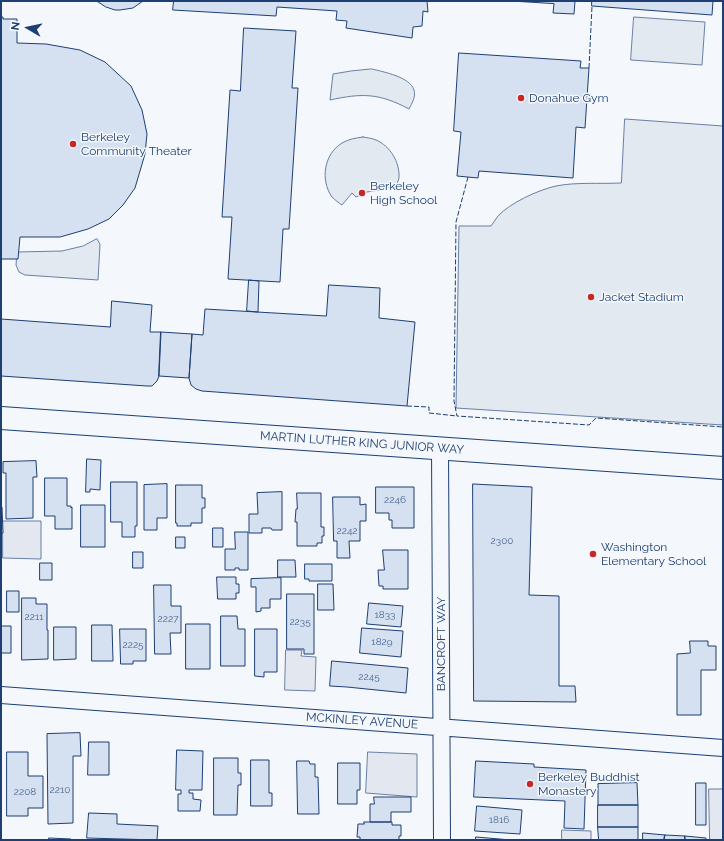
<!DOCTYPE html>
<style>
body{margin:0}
#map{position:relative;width:724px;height:841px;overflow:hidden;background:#f4f7fb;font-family:Raleway,sans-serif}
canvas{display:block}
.frame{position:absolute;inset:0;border:2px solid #1d3f73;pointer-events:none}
.north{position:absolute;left:8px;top:8px;width:40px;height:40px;-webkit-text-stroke:3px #f4f7fb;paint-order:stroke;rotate:279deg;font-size:11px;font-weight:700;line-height:16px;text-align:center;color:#1d3f73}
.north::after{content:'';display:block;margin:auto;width:14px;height:18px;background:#1d3f73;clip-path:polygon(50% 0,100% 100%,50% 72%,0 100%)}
</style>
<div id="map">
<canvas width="724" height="841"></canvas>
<div class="frame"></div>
<div class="north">N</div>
</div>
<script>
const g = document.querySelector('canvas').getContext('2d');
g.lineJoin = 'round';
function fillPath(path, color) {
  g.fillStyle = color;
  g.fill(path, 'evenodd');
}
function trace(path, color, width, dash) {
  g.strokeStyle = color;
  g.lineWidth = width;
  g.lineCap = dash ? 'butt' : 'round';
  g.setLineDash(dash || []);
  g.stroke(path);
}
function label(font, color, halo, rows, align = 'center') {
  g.font = font + ' Raleway,sans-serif';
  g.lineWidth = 3;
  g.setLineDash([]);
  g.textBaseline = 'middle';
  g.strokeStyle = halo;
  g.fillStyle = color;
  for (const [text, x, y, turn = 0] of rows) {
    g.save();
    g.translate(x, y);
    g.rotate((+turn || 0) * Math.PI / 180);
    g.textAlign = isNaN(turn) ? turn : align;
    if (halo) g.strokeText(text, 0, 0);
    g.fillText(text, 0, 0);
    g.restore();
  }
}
const green = new Path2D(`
 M634,17L705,22L702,65L631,60Z
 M372,69C384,72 410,77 414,90C416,97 412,103 409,109C379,93 362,93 330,100L333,74L351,71Z
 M625,119L723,126V425L456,408L459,226H491C493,223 496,219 498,216C510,203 538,190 556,186C576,182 600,184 621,183Z
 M363,137C367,138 372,138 376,140C390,146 400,162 399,178C398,182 396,186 395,190L382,185L380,190L367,192L356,197L352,193L342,205C339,203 335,200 332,197C320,180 324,154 342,143C349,139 356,138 363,137Z
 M97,239L100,244L98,280L25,275L19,272L16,265L17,252L62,251L83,246Z`);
fillPath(green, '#e3e9f0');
trace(green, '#687fa3', 1);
const parking = new Path2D(`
 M3,521H41V559L3,558Z
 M286,650H302L301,656L316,657L315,691L285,690Z
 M368,752L417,754V797L366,793Z
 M709,789H723V840H710Z
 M562,830L591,831V840H562Z`);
fillPath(parking, '#e3e8f0');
trace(parking, '#687fa3', 1);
const building = new Path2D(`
 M97,1H143L133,8L120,10H115L106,7Z
 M174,1H427L428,12L423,11L422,26L413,27L412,38L346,28L347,21L336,20L337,11L277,7L276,16L173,10Z
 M512,1H575L574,14L553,13L554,4Z
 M592,1H713L712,15L592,6Z
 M1,17H3V19H17V43L46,44L80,50L105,62L131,86L142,110L147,134L145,154L135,188L123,205L109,219L88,229L60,237H20L18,259H1Z
 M244,28L296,31L292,88H298L289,229H283L280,282L228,279L232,217H222L230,90L240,91Z
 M459,53L581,61L580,68H589L585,128L576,127L573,178L479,171L478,178L457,176L461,132L454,131Z
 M249,280L259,281L258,312L247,311Z
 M329,285L380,288L379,318L415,322L407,406L202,391L196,389L191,385L189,378L192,334L203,335L205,309L326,316Z
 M112,301L152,305L150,332H161L159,376L157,381L152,386H147L1,376V319L110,327Z
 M161,332L192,334L189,378L159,376Z
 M87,459L101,460L100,490L90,489V492H86Z
 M36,461L37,477H33V518L6,519V473H3V462Z
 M45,478H67V506H71V508L72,507V529H55V516H45Z
 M111,482H137V526H135V537H122V522H111Z
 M167,484V518H157V530H144V485Z
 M473,484L532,487L529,595L559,596V686H575L576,702L474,701Z
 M176,485H202V498H205V508H202V523H191V526H177V523H176Z
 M376,487H414V528H392V520H389V513H376Z
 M282,492V530H272L271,528H262V533H249V514H258L257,493Z
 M297,493H321V527H324V536H322V543H317V546H297V522H295L296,509H297Z
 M333,497H360V505L366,504V521H360V541H349L350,558H337V541H334Z
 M81,505H105V547H81Z
 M1,507H2L3,533H1Z
 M213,528H223V547H213Z
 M235,532H248V570H239V568H235V570H225V549H235Z
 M176,537H185V548H176Z
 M383,550H408V589H383V586H379L378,570H384Z
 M133,552H143V568H133Z
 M278,560H295L296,577H278Z
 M40,563H52V580H40Z
 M305,564H332V581H309V579H305Z
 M217,577H236V584H239V593H236V599H218Z
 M281,578V599H270V608H261V611L256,612V587H251V579Z
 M318,584H333L334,610H318Z
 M154,585H171V606H181V633H170L171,654H155Z
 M7,591H19V612H7Z
 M287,594H314V654H304V649H287Z
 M22,598H36V604H47V630H48V659L22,660Z
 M369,603L403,606L401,627L367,624Z
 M221,616H237L238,629H245V666H221Z
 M186,624H210V669H186Z
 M92,625H112L113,661H92Z
 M1,626H11V653H1Z
 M54,627H76V659L54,660Z
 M362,628L403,631L401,657L360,653Z
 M120,629H146V661H133V664H121Z
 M255,629H277V672H264V677L255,676Z
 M690,641H708V646H716V670H701V715H677V654L690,653Z
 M332,661L408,668L406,693L347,687L330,686Z
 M80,733L81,756H73V823L48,824L47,734Z
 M89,742H109V775H88Z
 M177,750L203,751L202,790H189V793H193V799L201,800L200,811H178V794H181V790H176Z
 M7,752H28V776H43V808H28V816H7Z
 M214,758H238V773H241V785H238L237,815H214Z
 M251,760H269V793H272V806H251Z
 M297,761H309L310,764H315V777H318L319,814H298Z
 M476,761L534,764V767L586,770L584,829L564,828L565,801L474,797Z
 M338,763H360V790H357V804H338Z
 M637,783L638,805H598V784Z
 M696,783H706V825H696Z
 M374,797H411V812H391V822H370V804H374Z
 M598,805H638V827H598Z
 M477,806L522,810L520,834L475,831Z
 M89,813L117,814V824L158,826L157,840L87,838Z
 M364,822H392V825H401V836H399V840H360V837H357L358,824H364Z
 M598,827H638V840H599Z
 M643,833L665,835L664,840H643Z
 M665,835L685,836V840H664Z
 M685,836L706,838V840H685Z
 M476,837L511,840H476Z
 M49,838L71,839V840H49Z`);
fillPath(building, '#d5e0f0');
trace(building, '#1d3f73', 1);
const street = new Path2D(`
 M440,448L442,840
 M1,695L723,748`);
const secondary = new Path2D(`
 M1,418L723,468`);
trace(street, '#1d3f73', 18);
trace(secondary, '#1d3f73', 24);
trace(street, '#f4f7fb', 16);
trace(secondary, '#f4f7fb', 22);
trace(new Path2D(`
 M589,68L592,6
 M468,177L456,222L454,401L457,416L589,425L596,418L723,427
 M407,406L429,407V413L457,416`), '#1d3f73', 1, [5, 2]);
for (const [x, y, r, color] of [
 [521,98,4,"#c62828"],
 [73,144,4,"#c62828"],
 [362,193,4,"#c62828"],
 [591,297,4,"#c62828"],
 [593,554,4,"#c62828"],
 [530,784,4,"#c62828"]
]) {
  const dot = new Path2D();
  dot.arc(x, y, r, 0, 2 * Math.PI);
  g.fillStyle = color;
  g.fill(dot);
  trace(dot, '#f4f7fb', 1.5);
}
label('10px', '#4b6792', null, [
 ["2246",395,500],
 ["2242",347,531],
 ["2300",502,541],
 ["1833",385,615],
 ["2211",34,617],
 ["2227",168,619],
 ["2235",300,622],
 ["1829",382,642],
 ["2225",133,645],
 ["2245",369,677],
 ["2210",60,790],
 ["2208",25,792],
 ["1816",499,820]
]);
label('12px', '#1d3f73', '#f4f7fb', [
 ["Donahue Gym",529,98],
 ["Berkeley",81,137],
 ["Community Theater",81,151],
 ["Berkeley",370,186],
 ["High School",370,200],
 ["Jacket Stadium",599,297],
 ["Washington",601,547],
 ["Elementary School",601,561],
 ["Berkeley Buddhist",538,777],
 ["Monastery",538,791]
], 'left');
label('12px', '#1d3f73', '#f4f7fb', [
 ["MARTIN LUTHER KING JUNIOR WAY",362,443,4],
 ["BANCROFT WAY",441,644,-90],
 ["MCKINLEY AVENUE",362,721,4]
]);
</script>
